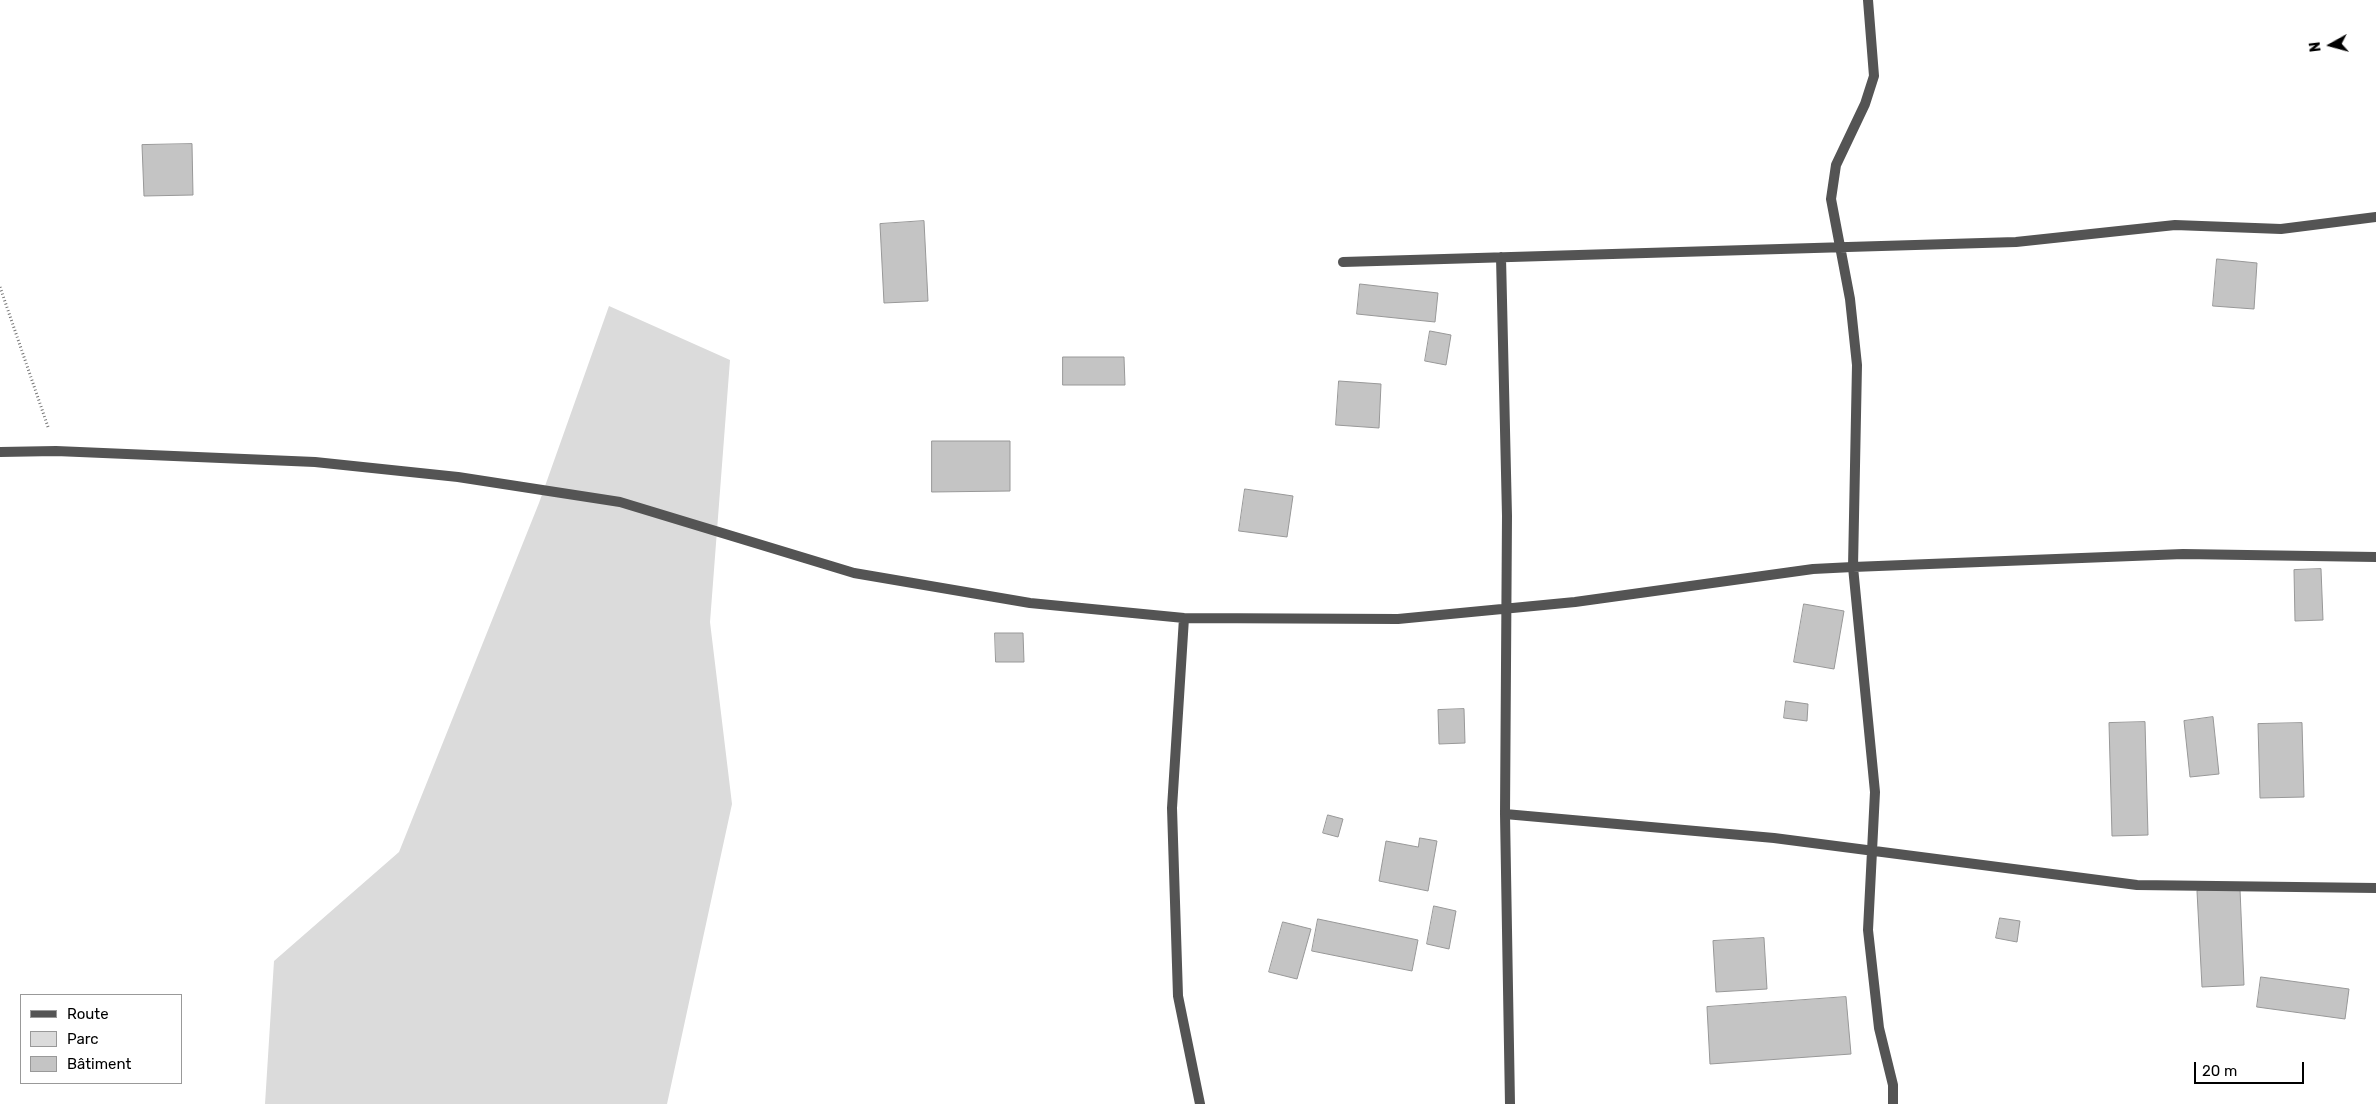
<!DOCTYPE html>
<meta charset="utf-8">
<style>
body{margin:0}
#map{position:relative;width:2376px;height:1104px;overflow:hidden;background:#fff;font-family:Rubik,sans-serif}
canvas{display:block}
.legend{position:absolute;left:20px;top:994px;width:162px;height:90px;box-sizing:border-box;background:#fff;border:1px solid #999;margin:0;padding:6px 9px;list-style:none;font-size:15px;color:#000}
.legend li{display:flex;align-items:center;gap:10px;height:25px}
.legend b{width:25px;border:1px solid #999}
.north{position:absolute;left:2306px;top:20px;width:50px;height:50px;-webkit-text-stroke:4px #fff;paint-order:stroke;rotate:263deg;font-size:14px;font-weight:700;line-height:20px;text-align:center;color:#000}
.north::after{content:'';display:block;margin:auto;width:18px;height:22px;background:#000;clip-path:polygon(50% 0,100% 100%,50% 72%,0 100%)}
.scale{position:absolute;left:2194px;top:1062px;width:110px;height:22px;box-sizing:border-box;border:2px solid #000;border-top:0;padding-left:6px;font-size:15px;line-height:18px;white-space:nowrap;color:#000;-webkit-text-stroke:4px #fff;paint-order:stroke}
</style>
<div id="map">
<canvas width="2376" height="1104"></canvas>
<ul class="legend">
<li><b style="height:6px;background:#545454"></b>Route</li>
<li><b style="height:14px;background:#dbdbdb"></b>Parc</li>
<li><b style="height:14px;background:#c4c4c4"></b>Bâtiment</li>
</ul>
<div class="north">N</div>
<div class="scale">20 m</div>
</div>
<script>
const g = document.querySelector('canvas').getContext('2d');
g.lineJoin = 'round';
function fillPath(path, color) {
  g.fillStyle = color;
  g.fill(path, 'evenodd');
}
function trace(path, color, width, dash) {
  g.strokeStyle = color;
  g.lineWidth = width;
  g.lineCap = dash ? 'butt' : 'round';
  g.setLineDash(dash || []);
  g.stroke(path);
}
fillPath(new Path2D(`
 M609,306L730,360L710,622L732,804L667,1104H265L274,961L399,852L539,503Z`), '#dbdbdb');
const building = new Path2D(`
 M192,144L193,195L144,196L142,145Z
 M924,221L928,301L884,303L880,224Z
 M2217,259L2257,263L2254,309L2213,306Z
 M1360,284L1438,293L1435,322L1357,314Z
 M1430,331L1451,335L1446,365L1425,361Z
 M1063,357H1124L1125,385H1063Z
 M1339,381L1381,384L1379,428L1336,425Z
 M932,441H1010V491L932,492Z
 M1245,489L1293,496L1287,537L1239,531Z
 M2321,569L2323,620L2295,621L2294,570Z
 M1804,604L1844,611L1834,669L1794,662Z
 M995,633H1023L1024,662H996Z
 M1786,701L1808,704L1807,721L1784,718Z
 M1464,709L1465,743L1439,744L1438,710Z
 M2213,717L2219,774L2190,777L2184,721Z
 M2145,722L2148,835L2112,836L2109,723Z
 M2302,723L2304,797L2260,798L2258,724Z
 M1328,815L1343,819L1338,837L1323,833Z
 M1420,838L1437,841L1428,891L1379,881L1386,841L1418,847Z
 M2240,889L2244,985L2202,987L2197,891Z
 M1434,906L1456,911L1449,949L1427,944Z
 M2000,918L2020,921L2017,942L1996,938Z
 M1318,919L1418,940L1412,971L1312,951Z
 M1283,922L1311,929L1297,979L1269,972Z
 M1764,938L1767,989L1716,992L1713,941Z
 M2261,977L2349,989L2345,1019L2257,1007Z
 M1846,997L1851,1054L1710,1064L1707,1007Z`);
fillPath(building, '#c4c4c4');
trace(building, '#989898', 1);
trace(new Path2D(`
 M0,287L48,427`), '#767676', 3, [1, 2.5]);
trace(new Path2D(`
 M1868,0L1874,76L1865,104L1836,165L1831,199L1850,299L1857,365L1853,567L1875,792L1868,930L1879,1028L1893,1085V1104
 M1501,257L1507,516L1505,814L1510,1104
 M1343,262L2016,242L2175,225L2281,229L2376,217
 M0,452L56,451L315,462L458,477L620,502L854,573L1030,603L1184,618L1398,619L1575,602L1813,569L1853,567L2183,554L2376,557
 M1184,618L1172,808L1178,996L1200,1104
 M1505,814L1774,838L2137,885L2376,888`), '#545454', 10);
</script>
